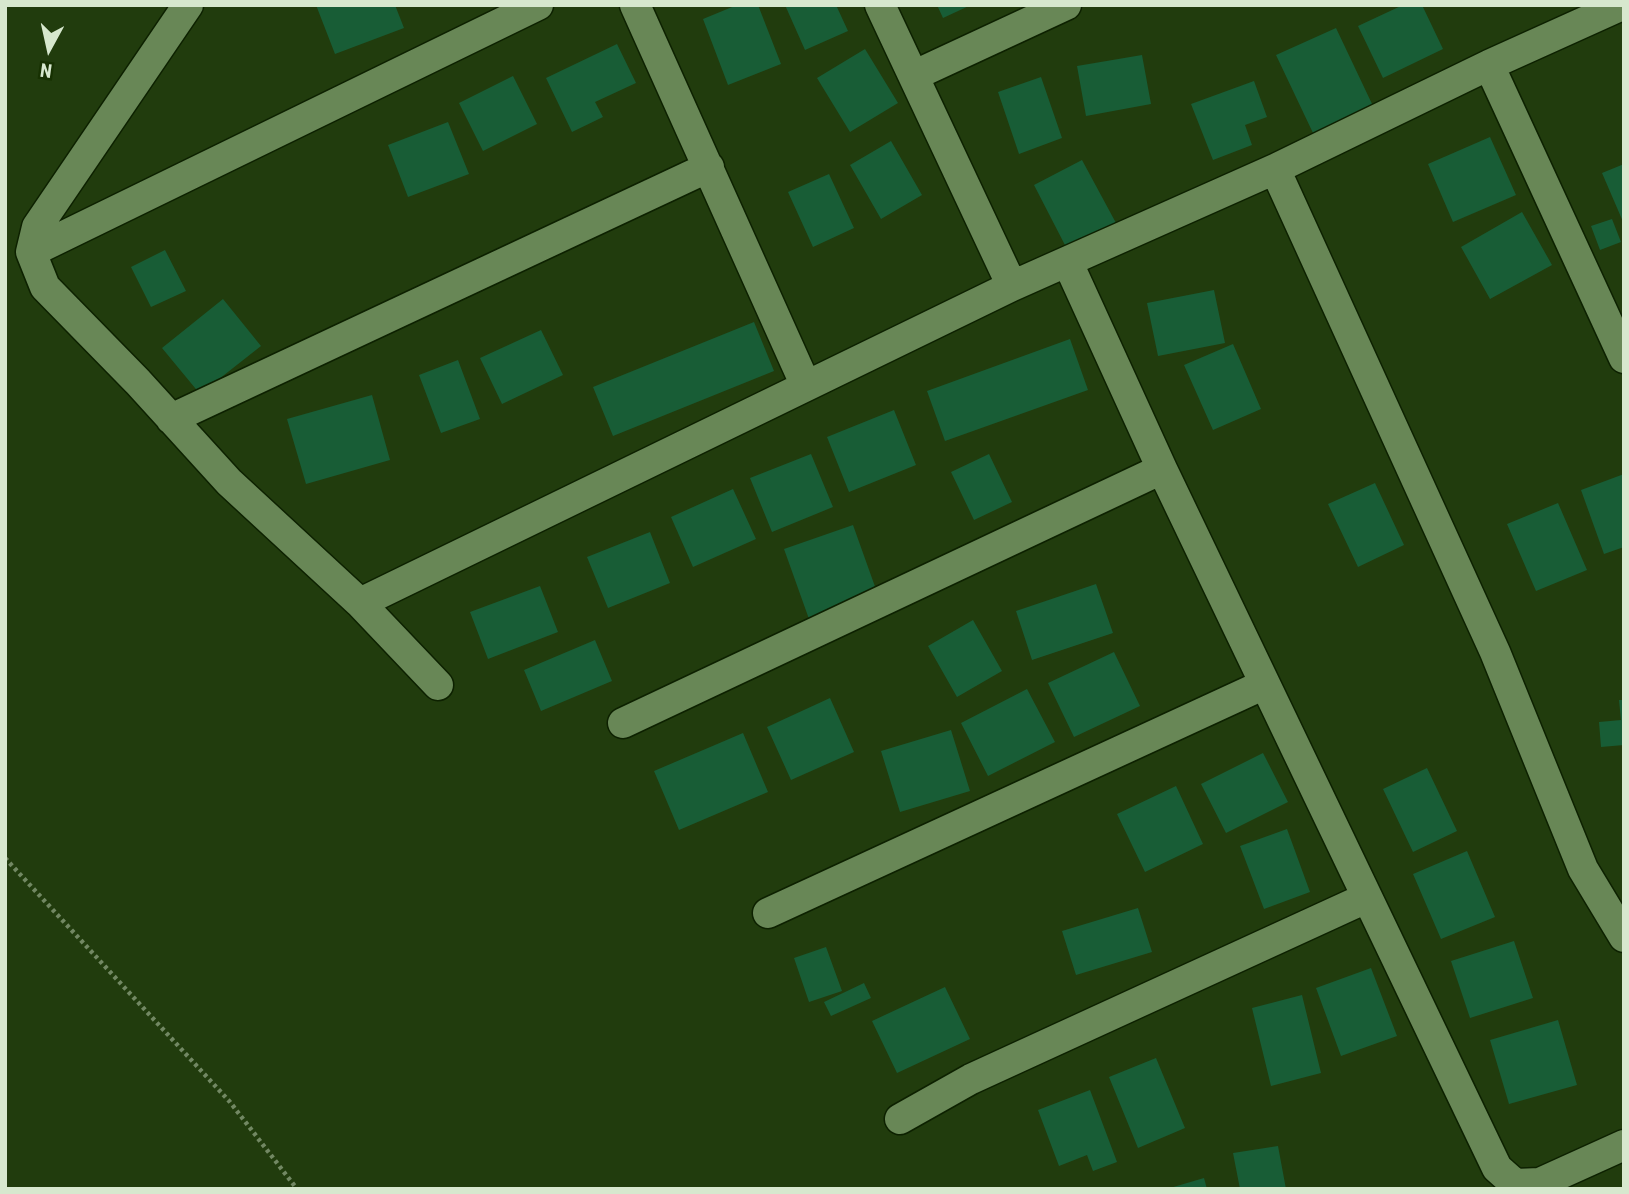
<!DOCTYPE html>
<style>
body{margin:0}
#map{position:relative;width:1629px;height:1194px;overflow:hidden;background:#213c0d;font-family:"Roboto Condensed",sans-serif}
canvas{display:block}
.frame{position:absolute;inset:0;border:7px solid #d7e8ce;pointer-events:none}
.north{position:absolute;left:14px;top:14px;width:70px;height:70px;-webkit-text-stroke:5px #173102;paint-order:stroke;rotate:188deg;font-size:19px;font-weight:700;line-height:28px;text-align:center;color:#d7e8ce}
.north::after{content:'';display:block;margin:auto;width:24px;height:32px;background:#d7e8ce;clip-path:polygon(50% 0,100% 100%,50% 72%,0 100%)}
</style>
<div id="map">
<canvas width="1629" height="1194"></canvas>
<div class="frame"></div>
<div class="north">N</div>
</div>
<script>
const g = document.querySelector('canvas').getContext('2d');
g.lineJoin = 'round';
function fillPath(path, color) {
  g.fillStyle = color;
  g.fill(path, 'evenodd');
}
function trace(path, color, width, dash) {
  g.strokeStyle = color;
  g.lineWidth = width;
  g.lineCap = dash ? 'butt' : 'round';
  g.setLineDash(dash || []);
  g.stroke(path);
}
fillPath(new Path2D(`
 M316,5H395L404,28L335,54Z
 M737,5H758L781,64L728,85L703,19Z
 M785,5H836L848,31L805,50Z
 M937,5H971L943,18Z
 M1403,5H1422L1443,49L1383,78L1358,26Z
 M1336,28L1373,106L1313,133L1276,55Z
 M617,44L636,83L595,102L603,117L572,132L546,78Z
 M865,49L898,103L850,132L817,78Z
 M1142,55L1151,104L1086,116L1077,66Z
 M513,76L537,124L483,151L459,103Z
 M1041,77L1062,138L1019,154L998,92Z
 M1254,81L1267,117L1245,125L1252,145L1213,160L1191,104Z
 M448,122L469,174L408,197L388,145Z
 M1490,137L1516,195L1453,222L1428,164Z
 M891,141L922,195L881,219L850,165Z
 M1082,160L1116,223L1067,249L1034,185Z
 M1624,164V224L1602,173Z
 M829,174L854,228L813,247L788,192Z
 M1522,212L1552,265L1490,299L1461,247Z
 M1612,219L1621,242L1600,250L1591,226Z
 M165,250L186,291L151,307L131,267Z
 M1214,290L1225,343L1158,356L1147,303Z
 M223,299L261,346L200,394L162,348Z
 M754,322L774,371L613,436L593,387Z
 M541,330L563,375L502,404L480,358Z
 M1070,339L1088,390L945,441L927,391Z
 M1233,344L1261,409L1213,430L1184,365Z
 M458,360L480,419L441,433L419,375Z
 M372,395L390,460L306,484L287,419Z
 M894,410L916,465L849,492L827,437Z
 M811,454L833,507L772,532L750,478Z
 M989,454L1012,502L974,520L951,472Z
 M1624,474V547L1604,554L1581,490Z
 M1375,483L1404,545L1358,567L1328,504Z
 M733,489L756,539L693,567L671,517Z
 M1558,503L1587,570L1536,591L1507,524Z
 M853,525L878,595L809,619L784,549Z
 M650,532L670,583L608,608L587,557Z
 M1096,584L1113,633L1032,660L1016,611Z
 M540,586L558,632L488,659L470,612Z
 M973,620L1002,671L957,697L928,646Z
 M595,640L612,681L541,711L524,670Z
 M1114,652L1140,706L1074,737L1048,683Z
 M1027,689L1055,742L988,776L961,723Z
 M830,698L854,752L791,780L767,727Z
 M1619,700H1624V745L1601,747L1599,722L1621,720Z
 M951,730L970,791L900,812L881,751Z
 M743,733L768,792L679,830L654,771Z
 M1263,753L1288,802L1226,833L1201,784Z
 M1427,768L1457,831L1413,852L1383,789Z
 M1176,786L1203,844L1145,872L1117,814Z
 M1287,829L1310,892L1264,909L1240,846Z
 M1467,851L1495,917L1441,939L1413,874Z
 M1138,908L1152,952L1076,975L1062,931Z
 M1514,941L1533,998L1470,1018L1451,961Z
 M826,947L842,991L809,1002L794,958Z
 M1371,968L1397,1036L1341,1056L1316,988Z
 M864,983L871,998L831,1016L824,1002Z
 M945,987L970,1039L897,1073L872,1021Z
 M1302,995L1321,1073L1271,1086L1252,1008Z
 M1558,1020L1577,1085L1509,1104L1490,1040Z
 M1156,1058L1185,1128L1138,1148L1109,1077Z
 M1090,1090L1117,1162L1093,1171L1087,1155L1059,1166L1038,1110Z
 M1278,1146L1286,1189H1240L1233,1153Z
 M1204,1178L1207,1189H1170V1188Z`), '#185d36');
const street = new Path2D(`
 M188,5L37,227L31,252L45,287L138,382L229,482L360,603L438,685
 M635,5L806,386
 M880,5L1012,286
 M1489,65L1624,358
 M915,75L1066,5
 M1275,169L1495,652L1583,869L1624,937
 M31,252L538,5
 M1068,263L1162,469L1497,1168L1515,1184L1540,1183L1624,1145
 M171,419L709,167
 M360,603L1012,286L1275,169L1489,65L1622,5
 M623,723L1162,469
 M768,913L1265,684
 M900,1119L971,1079L1366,898`);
trace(street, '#0d2100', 33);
trace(new Path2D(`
 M5,858L230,1102L297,1189`), '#728863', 4.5, [3.5, 3.5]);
trace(street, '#688756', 30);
</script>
